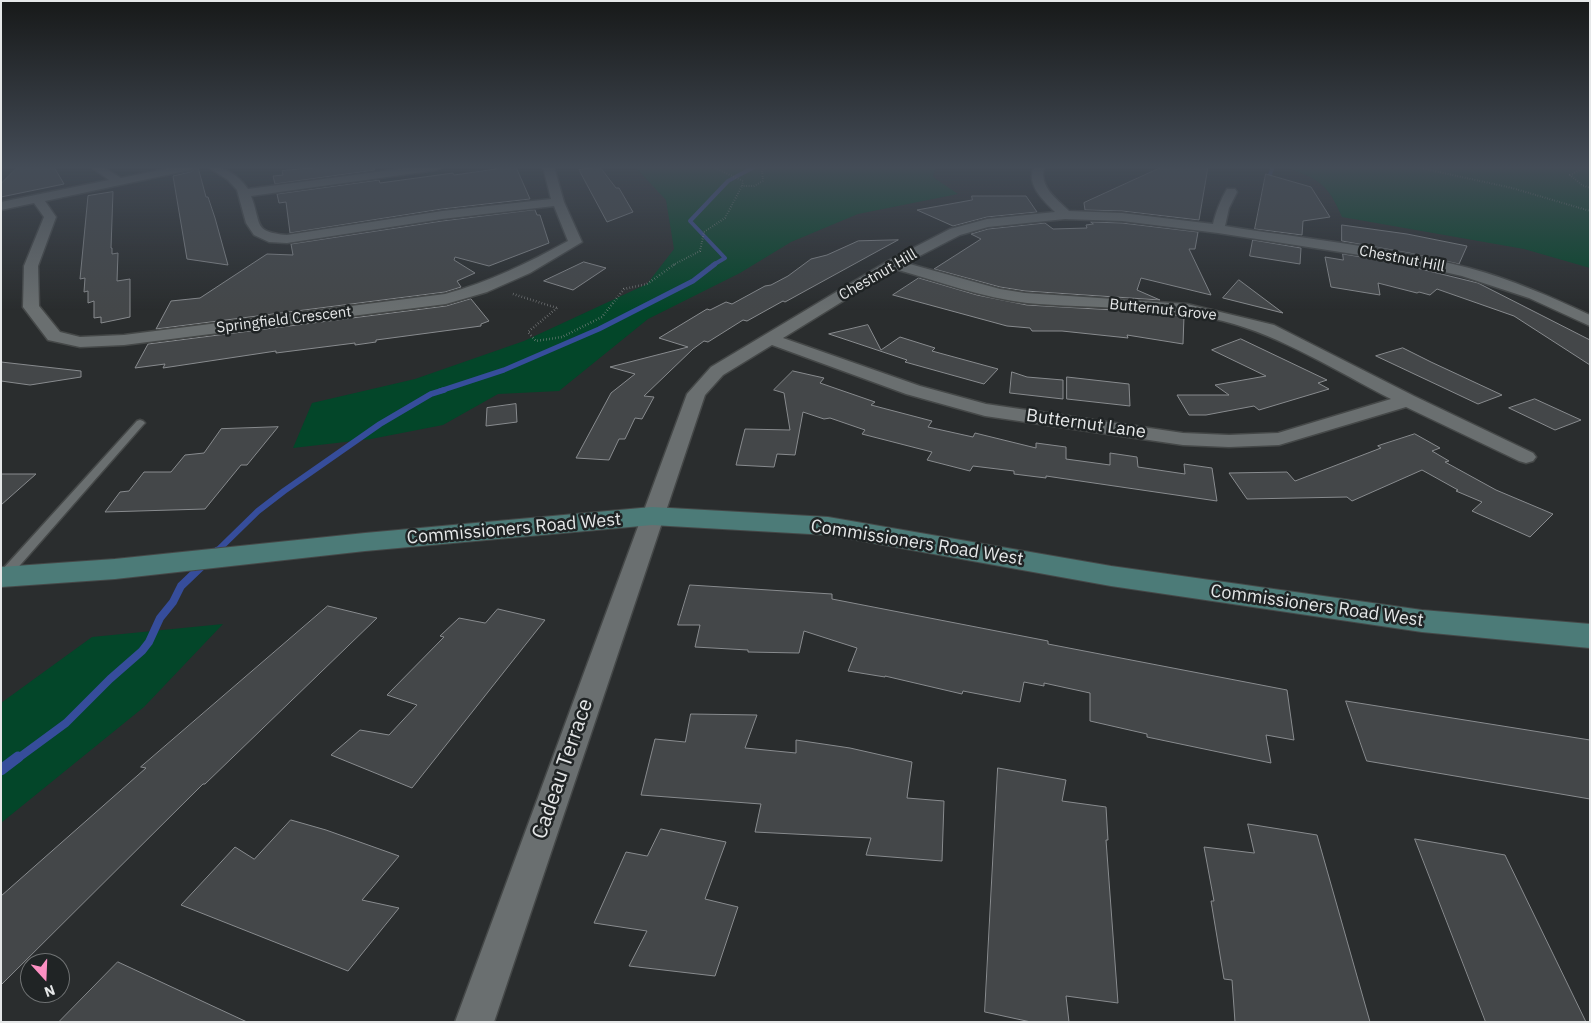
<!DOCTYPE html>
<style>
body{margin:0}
#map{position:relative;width:1591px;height:1023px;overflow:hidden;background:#2a2d2e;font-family:"IBM Plex Sans",sans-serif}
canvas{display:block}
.frame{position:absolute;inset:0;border:2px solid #e5e7e8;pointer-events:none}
.north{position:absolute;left:20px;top:953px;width:50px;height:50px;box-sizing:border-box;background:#202425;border:1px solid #6f7273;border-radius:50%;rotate:160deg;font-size:14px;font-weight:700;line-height:20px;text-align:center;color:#e5e7e8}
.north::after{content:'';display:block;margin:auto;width:18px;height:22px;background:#fc8fc2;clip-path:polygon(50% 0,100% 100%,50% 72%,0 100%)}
</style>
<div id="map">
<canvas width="1591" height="1023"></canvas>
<div class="frame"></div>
<div class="north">N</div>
</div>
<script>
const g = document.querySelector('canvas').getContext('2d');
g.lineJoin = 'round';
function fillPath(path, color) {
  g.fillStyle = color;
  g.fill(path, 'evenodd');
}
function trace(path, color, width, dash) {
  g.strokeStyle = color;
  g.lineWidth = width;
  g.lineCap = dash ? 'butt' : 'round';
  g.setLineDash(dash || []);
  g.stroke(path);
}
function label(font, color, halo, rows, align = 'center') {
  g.font = font + ' "IBM Plex Sans",sans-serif';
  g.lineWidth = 5;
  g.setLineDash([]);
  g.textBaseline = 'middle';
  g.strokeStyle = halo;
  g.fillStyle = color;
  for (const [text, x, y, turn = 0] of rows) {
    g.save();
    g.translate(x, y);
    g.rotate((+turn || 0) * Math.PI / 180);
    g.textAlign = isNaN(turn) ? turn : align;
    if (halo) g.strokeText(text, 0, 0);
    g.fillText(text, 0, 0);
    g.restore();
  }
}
fillPath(new Path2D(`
 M635,167H936L933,177L958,194L858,214L791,242L740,273L648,319L559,391L498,394L443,425L371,439L293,448L312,403L415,379L524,341L647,284L674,249L666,200Z
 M1285,167H1590V268L1524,249L1342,217C1327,182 1318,179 1285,167Z
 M223,624L144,707L1,823V703L92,637Z`), '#034629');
trace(new Path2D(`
 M1270,174L1273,167
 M713,265L725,258L690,221L728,181L754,167`), '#364d9b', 4);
trace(new Path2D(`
 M440,391L504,370L599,329L693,281L715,264`), '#364d9b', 5);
trace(new Path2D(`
 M216,552L258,511L284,491L380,424L431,394L444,390`), '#364d9b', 6);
trace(new Path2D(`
 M215,553L217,551
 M17,759L66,723L110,679L142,651L149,642L160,618L173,602L181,586L204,564`), '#364d9b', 8);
trace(new Path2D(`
 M1,770L18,757`), '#364d9b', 11);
const building = new Path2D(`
 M18,167H54L64,184L1,197V184Z
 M198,167L206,197H208L215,218L228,265L187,259L173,176L190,172Z
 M322,167H373L375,170L275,184L273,176L283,175L282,171Z
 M494,167H516L530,199L442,209L290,233L286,202L279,203L277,194L379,180L380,183L453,173L454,175L496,169Z
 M600,167L616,188H619L633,212L607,222L579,170Z
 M1162,167H1208L1199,220L1122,211L1085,210L1084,203Z
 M1266,174L1311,187L1330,217L1303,221L1302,235L1255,229Z
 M113,192L111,248H112V254L118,253L117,281L130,279V317L101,323V317L94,318V301L88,303V291L84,292L85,278L80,279L88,196Z
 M972,196H1026L1037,212L987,217L953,226L917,210L972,200Z
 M535,210L537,215H540L549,243L489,266L455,257L454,260L475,273L457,281L461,287L445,292L156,329L171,301L200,298L267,254L293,255L291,244L442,221Z
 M1091,222L1122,223L1198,232L1195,249H1189L1211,295L1141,278L1137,290L1160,300L1025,291L1000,287L934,269L981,239L971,234L988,229L1045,223L1053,229L1087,228L1086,225L1093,224Z
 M1342,225L1407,234L1467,246L1459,264L1409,253L1342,241Z
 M898,240L785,302L783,301L747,321L743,320L708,342L704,341L693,349L644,396L654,397L642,419L635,418L625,439H619L609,460L576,458L611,393L635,374L610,367L688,347L659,338L707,309L710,310L726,302L732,304L765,286L771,285L788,276L811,259L827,255L858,241Z
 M1253,240L1301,248L1300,264L1250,256Z
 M1343,254L1392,262L1478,283L1590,340V365L1514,316L1437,289L1430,295L1419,292L1417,293L1378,283L1380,295L1331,287L1325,257L1343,260Z
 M584,262L606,268L573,290L544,281Z
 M919,278L977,295L1027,305L1150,312L1184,316L1183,344L1127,335L1128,338L1062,331H1032L1030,328L1007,326L893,295Z
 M1239,280L1283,313L1223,298Z
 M471,299L489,321L481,324V326L376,340V342L355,345V343L276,353V351L163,368L165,364L135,368L148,344L446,306Z
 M868,325L881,350L900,337L935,348L932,351L998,369L984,384L905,362L907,360L829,334Z
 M1241,339L1327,380L1318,383L1329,389L1259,410L1254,406L1206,415H1189L1177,395H1229L1215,385L1266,376L1212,350Z
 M1403,348L1431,362L1502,395L1478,404L1376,356Z
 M1,362L81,371V377L30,385L1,381Z
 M793,371L824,378L820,383L875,402L871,405L932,421L928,427L973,437L975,433L1036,448V443L1066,447V459L1110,465V453L1137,457L1138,467L1185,474L1184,464L1212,468L1217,501L1046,476V478L1014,474V471L973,466L970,471L927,460L932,452L862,434L865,430L830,418L824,419L803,412L795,455L777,454L774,467L736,465L745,429L790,430L784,393L774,390Z
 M1012,372L1027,377L1063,380V399L1010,393Z
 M1067,377L1129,384L1130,406L1067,399Z
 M1535,399L1581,420L1555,430L1509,408Z
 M516,404L517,422L486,426L487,408Z
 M278,427L247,465H241L205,509L105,512L120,492L129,491L144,472H171L185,455L204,453L221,429Z
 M1415,434L1440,448L1432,451L1449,461L1445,462L1496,490L1553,514L1530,537L1472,511L1482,502L1456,491L1458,490L1422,470L1352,501L1347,497L1247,499L1229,473L1287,472L1295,481L1381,448L1378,446Z
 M1,474H36L1,505Z
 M690,585L832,594V599L1048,641V644L1287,690L1294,740L1266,735L1271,763L1147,737V734L1090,721V693L1044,683V686L1024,682L1020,702L963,691L962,694L885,676V677L848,671L857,648L804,631L799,653L748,652V650L695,647L700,625H678Z
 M328,606L377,618L205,784H203L1,985V896L146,768L141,767Z
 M498,609L545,620L412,788L331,755L360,730L389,735L417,705L387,695L444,637L440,636L459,618L485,623Z
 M1346,701L1590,740V799L1367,761Z
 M691,714L757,715L745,748L796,753V740L850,748L912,762L907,798L944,801L942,861L866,855L871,838L755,832L761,804L641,795L655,739L685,742Z
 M998,768L1066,780L1062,801L1106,807L1108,840H1106L1118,1003L1066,996L1069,1022H1031L985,1012Z
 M291,820L326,830L399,856L362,900L399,908L348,971L181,905L235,847L254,859Z
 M1248,824L1317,835L1370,1022H1235L1232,980L1224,979L1211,901H1214L1204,847L1254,853Z
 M661,829L726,842L705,899L738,907L715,976L629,966L647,931L594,923L626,852L647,856Z
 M1415,839L1505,855L1586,1022H1486Z
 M118,962L247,1022H59Z`);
fillPath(building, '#444749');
trace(building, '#888b8e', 1);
const lane = new Path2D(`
 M140,420L143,421L145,423L143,425L7,580L1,581V571L137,421Z`);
const street = new Path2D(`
 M91,167H103L121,178L175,167H196L190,170L45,201L56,217L38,266L39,306L60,332L80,337L124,335L445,294C489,282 528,263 568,241L554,206L442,219L287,243L269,242L254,235L246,223L237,190L228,180L208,167C226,167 237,174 248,189L414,167H443L437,170L251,196C262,224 252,232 287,235L442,211L551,199L543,167H554L564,202L582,242L530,273L487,292L446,304L124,345L80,347L48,340L23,307L24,266L44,217L34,203L1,210V202L109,180Z
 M1034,167H1044C1039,187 1056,198 1069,211L1122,213L1213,224C1216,212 1220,201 1227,189H1235L1237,192L1229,208L1225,226C1306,239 1390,247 1469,268C1511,279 1551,297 1590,315V326L1529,298L1462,276L1392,260L1218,233L1122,221L1065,219L988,227L960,235L906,263L1000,289L1025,293L1187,304L1274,325L1414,396L1533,453L1536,457L1533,461L1526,463L1519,461L1406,407L1279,445L1229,447L1183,445L985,416L906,394L772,345L723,375L705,395L494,1022H455L687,394L711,367L888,261L950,229L987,219L1055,212C1043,200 1026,185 1034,167ZM895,269C938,281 983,298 1027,303C1092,309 1159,305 1223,321C1282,336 1336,371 1391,399L1278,433L1229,435L1183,433L986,404L920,386L783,338Z`);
const secondary = new Path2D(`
 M652,507L828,517L1111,566L1422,610L1590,624V648L1422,632L1111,586L828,535L652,525L365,551L115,579L1,587V567L115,559L365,533Z`);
trace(lane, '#454848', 3);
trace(street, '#454848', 3);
trace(secondary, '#454848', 2);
trace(new Path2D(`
 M713,167L743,181L742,186H754L763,181L762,170L767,167
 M1416,167L1512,188L1590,211
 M1582,167V169L1570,175L1582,185L1590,188
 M673,265L700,251L704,232L725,218L742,186`), '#8c8e8f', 2, [0.5, 2]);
trace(new Path2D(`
 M513,294L557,308
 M557,308L528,332L536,341L562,337L602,317L624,289L647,284L675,264`), '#8c8e8f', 2.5, [0.5, 2.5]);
fillPath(lane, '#6a6f70');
fillPath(street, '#6a6f70');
fillPath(secondary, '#4c7b78');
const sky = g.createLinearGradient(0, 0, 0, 310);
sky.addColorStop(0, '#171919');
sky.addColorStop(0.54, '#444c57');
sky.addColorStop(1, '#444c5700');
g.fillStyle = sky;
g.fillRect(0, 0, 1591, 310);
label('15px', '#e5e7e8', '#202425', [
 ["Chestnut Hill",1402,259,11],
 ["Chestnut Hill",878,275,-30],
 ["Butternut Grove",1163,310,6],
 ["Springfield Crescent",284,320,-7]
]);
label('18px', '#e5e7e8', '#202425', [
 ["Butternut Lane",1086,424,8],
 ["Commissioners Road West",514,529,-5],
 ["Commissioners Road West",917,543,9],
 ["Commissioners Road West",1317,606,8]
]);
label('21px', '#e5e7e8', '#202425', [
 ["Cadeau Terrace",563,769,-71]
]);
</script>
